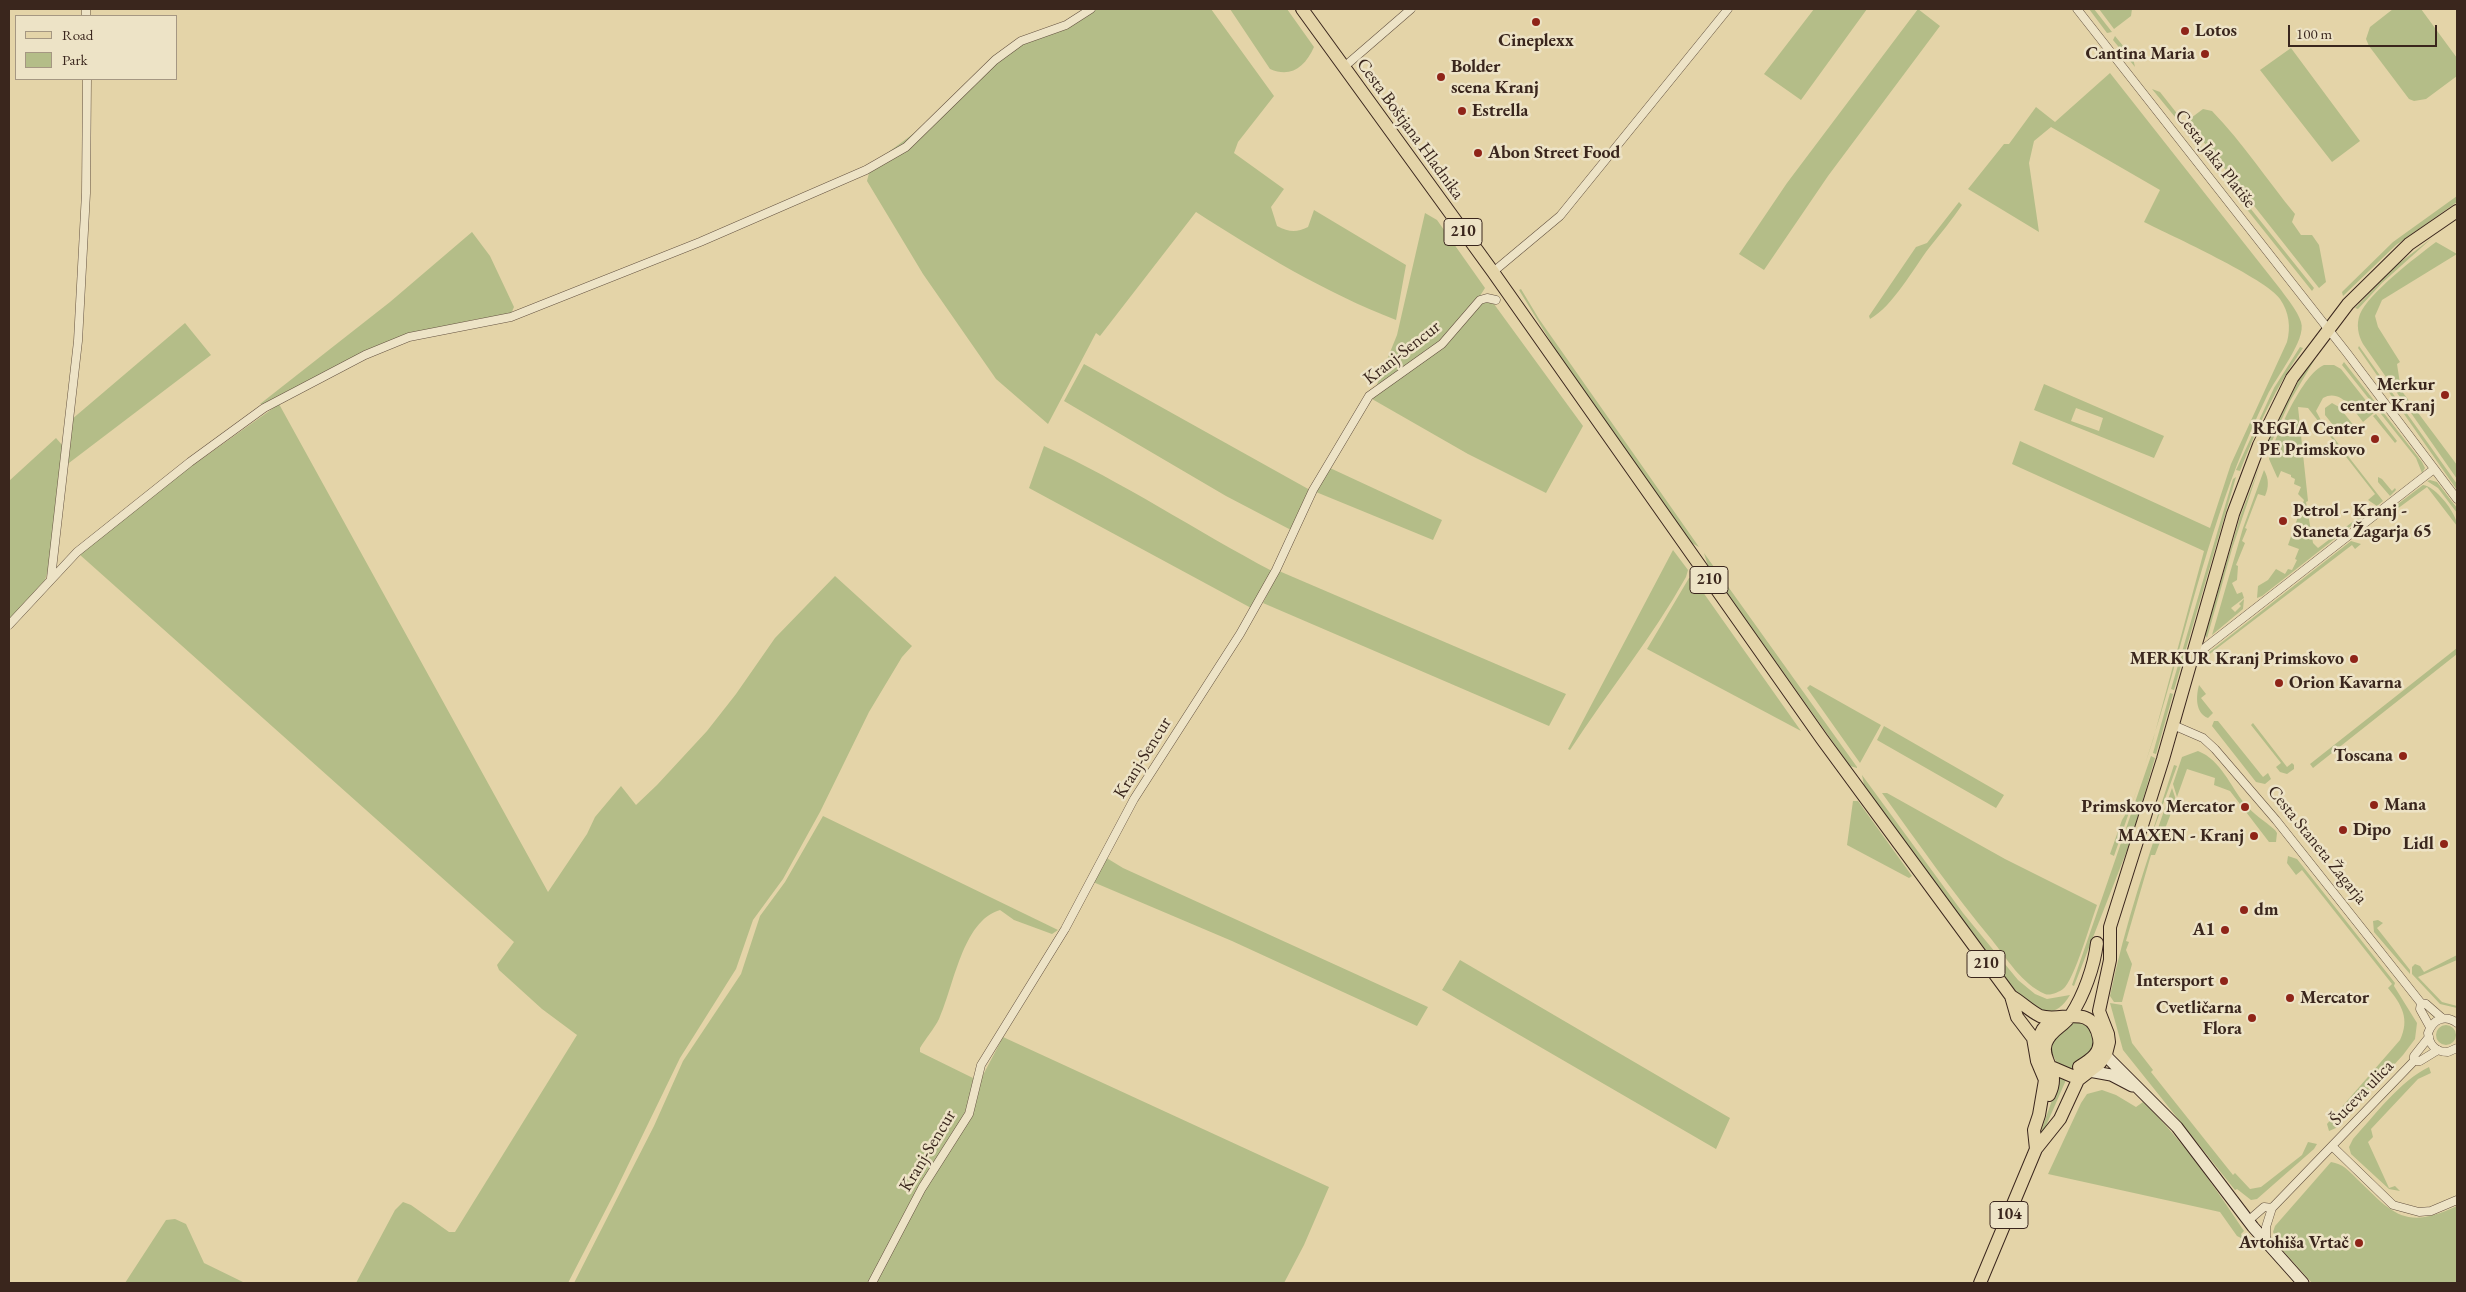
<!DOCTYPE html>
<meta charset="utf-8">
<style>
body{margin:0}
#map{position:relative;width:2466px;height:1292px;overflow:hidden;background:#e4d4a8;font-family:"EB Garamond",serif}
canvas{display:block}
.frame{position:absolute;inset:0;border:10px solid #3a261d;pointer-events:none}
.legend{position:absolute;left:15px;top:15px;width:162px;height:65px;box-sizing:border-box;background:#ede3c6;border:1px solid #a59782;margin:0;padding:6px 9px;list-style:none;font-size:15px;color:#3a261d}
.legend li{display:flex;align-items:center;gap:10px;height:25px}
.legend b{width:25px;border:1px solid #a59782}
.scale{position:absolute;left:2288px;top:25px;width:149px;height:22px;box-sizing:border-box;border:2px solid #3a261d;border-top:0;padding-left:6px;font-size:15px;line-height:18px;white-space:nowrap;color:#3a261d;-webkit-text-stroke:4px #ede3c6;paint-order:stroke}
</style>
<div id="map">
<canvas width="2466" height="1292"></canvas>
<div class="frame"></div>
<ul class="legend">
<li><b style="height:6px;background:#e4d4a8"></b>Road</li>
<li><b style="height:14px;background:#b4bd88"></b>Park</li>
</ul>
<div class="scale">100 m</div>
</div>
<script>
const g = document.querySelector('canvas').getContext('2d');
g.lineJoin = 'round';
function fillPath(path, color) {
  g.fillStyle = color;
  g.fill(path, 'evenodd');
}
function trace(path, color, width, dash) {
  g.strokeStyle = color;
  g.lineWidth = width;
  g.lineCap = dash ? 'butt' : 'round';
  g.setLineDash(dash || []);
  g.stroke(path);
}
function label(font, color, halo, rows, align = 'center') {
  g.font = font + ' "EB Garamond",serif';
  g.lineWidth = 5;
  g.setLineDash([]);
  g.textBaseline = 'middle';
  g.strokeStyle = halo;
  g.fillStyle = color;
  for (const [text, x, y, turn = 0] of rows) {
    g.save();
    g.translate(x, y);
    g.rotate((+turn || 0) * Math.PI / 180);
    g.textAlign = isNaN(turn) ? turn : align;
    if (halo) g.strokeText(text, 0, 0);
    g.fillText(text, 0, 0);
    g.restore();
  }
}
fillPath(new Path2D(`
 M1085,9H1211L1274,96L1238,142L1234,153L1284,189L1271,207L1277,226C1289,232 1296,233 1308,227L1314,210L1406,265L1396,320C1324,292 1260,253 1196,212L1100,336L1096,333L1048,424L996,379L923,274L867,181L871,165L917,131L993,56L1018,39L1064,22Z
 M1230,9H1287L1314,47C1305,67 1291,78 1270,69Z
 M1814,9H1867L1801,100L1764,74Z
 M1918,9L1940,26L1828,176L1764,270L1739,254L1787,183Z
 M2089,9H2094L2112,32L2107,33Z
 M2099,9H2132L2131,16L2114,29Z
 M2393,9H2421L2457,58V76L2426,99L2414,101L2409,99L2369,46L2366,39L2370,27Z
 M2115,36L2133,58L2135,67L2113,40Z
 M2291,48L2360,141L2332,162L2260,70Z
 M2110,73L2281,290C2288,300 2297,310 2301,322C2307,340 2275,378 2267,396C2223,485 2199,580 2172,675C2155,736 2135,796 2114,856L2110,854L2122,820L2132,804L2153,740L2204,551L2012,464L2020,441L2210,528L2231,464L2287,342C2291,327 2289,312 2280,299C2267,279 2170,235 2144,222L2160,190L2051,127L2034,141L2029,163L2039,232L1968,189L2004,144H2009L2036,107L2055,122Z
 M2152,89L2160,92L2179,116L2175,117Z
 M2203,109L2212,111C2243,143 2267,180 2295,214L2292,222L2301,235H2312L2319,245L2326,282L2319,288L2187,121Z
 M2183,124L2314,288L2312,291L2182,128Z
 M2457,196V202L2396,245L2343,296L2342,292L2393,242Z
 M1959,202L1962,205C1952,220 1940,234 1929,248C1913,269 1893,306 1870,319L1869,316L1916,247L1927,243Z
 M1425,213L1437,220L1485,288C1459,332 1418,359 1376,387L1397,335Z
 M472,232L490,256L514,307L510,316L477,319L400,337L265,404H260L390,302Z
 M2432,238L2382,283L2358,309L2355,308L2398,264Z
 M2436,242L2457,254L2382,300L2375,316L2378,327L2400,362L2397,364L2401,390L2457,465V479L2363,344C2358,335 2356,324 2360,314C2369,293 2416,257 2436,242Z
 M1521,289L1539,319L1699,547L1690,542L1576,383L1519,290Z
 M1486,301L1494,304L1583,426L1546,493L1468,454L1372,399L1443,346L1481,303Z
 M185,323L211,355L65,466L71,420Z
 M2359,346L2457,484V490L2358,348Z
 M2300,347L2303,348C2276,387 2257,427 2240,471L2236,470L2274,388Z
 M2315,359L2290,401L2268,450C2267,431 2301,373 2315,359Z
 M2344,362L2422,462L2425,468L2422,473L2416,458L2342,365Z
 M1084,364L1310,490L1291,530L1226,496L1064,401Z
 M2324,365H2334L2341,369L2375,412L2363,422C2354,410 2340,388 2323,398L2316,411L2323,424L2383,501L2377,506L2368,500L2375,494L2308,408L2298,407L2308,501L2306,502L2313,543L2318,548L2363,514L2360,508L2364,510L2365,515L2262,596L2257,598L2258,586L2268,580L2276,569L2285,574L2288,569L2292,570L2297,560L2295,559L2299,549L2288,545L2304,500L2298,494L2301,487L2294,484L2295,479L2291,477V475L2281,471L2278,478L2277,477L2269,459C2275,437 2303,373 2324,365Z
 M2044,384L2164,436L2154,458L2034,410ZM2076,408L2103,418L2099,431L2071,421Z
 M2332,403L2339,407L2355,427L2349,432L2344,425L2337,430L2325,415V408Z
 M279,404L548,892L587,834L595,817L621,786L636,805L657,785L707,731L736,694L775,638L835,576L912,646L902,657L869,712L820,812L783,879L753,920L736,969L680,1058L615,1192L568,1283H356L395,1210L403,1202L411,1205L449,1232H455L577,1035L542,1009L499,970L497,965L514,942L79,554L168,483Z
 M2376,414L2397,441L2395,443L2373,416Z
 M56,438L63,446L49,567L45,580L9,620V481Z
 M1044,446C1123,482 1196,531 1272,571L1253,609L1029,488Z
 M2260,465L2232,549L2207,638L2205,635L2240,517Z
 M1330,468L1442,520L1433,540L1316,492Z
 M2264,470C2269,479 2269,487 2265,496L2258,494L2245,528L2247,529L2242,541L2245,543L2236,565L2238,566L2237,580L2232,583L2237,594L2242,592L2244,598L2231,608L2235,612L2241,606L2239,604L2244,599L2243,609L2212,635L2243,528Z
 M2236,477L2174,690L2171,689L2233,479Z
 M2378,477L2382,479L2392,491L2395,488L2396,490L2390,496L2378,482Z
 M2430,480L2437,482L2457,508V513L2438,488L2427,481Z
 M2423,485C2435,486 2457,513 2457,526L2427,487L2393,512L2390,510Z
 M2351,541L2361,544L2355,549L2352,545L2207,656L2208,653Z
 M1673,550L1688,570L1686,577C1652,638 1608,691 1570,750L1568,749Z
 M1704,553L1857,767V768L1850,766L1708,566Z
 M1279,571L1566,694L1549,726L1263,603Z
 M1689,578H1693L1801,731L1647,649Z
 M2457,648V654L2313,768L2310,764Z
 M1810,685L1881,725L1860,763L1807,688Z
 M2199,685L2206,694L2201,698L2213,713L2208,718C2195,713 2196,696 2199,685Z
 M2170,693L2173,694L2156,754L2153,753Z
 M2214,721H2218L2263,777L2268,773L2271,779L2265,784L2256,782L2212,726Z
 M2253,723L2287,767L2292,763L2294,765V769L2287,774L2280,772L2276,767L2281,763L2251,725Z
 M1884,726L2004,795L1996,808L1877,740Z
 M2198,751C2221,760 2230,786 2245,804C2253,814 2265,821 2275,830L2277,833L2276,842H2269L2230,791L2214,785L2215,778L2187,769L2177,797L2173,784L2182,757Z
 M2151,756L2155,758L2131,840L2074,986L2072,985Z
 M2174,765L2177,766L2148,845Z
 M1862,775L1963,913L2018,980L2035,994L2047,999L2070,995C2052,1026 2031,1007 2012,987L1900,836L1864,785Z
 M2172,788L2176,800L2155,855H2151L2126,941L2129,942L2126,950L2132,964L2122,1002H2114L2110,996C2125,924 2148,856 2172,788Z
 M1882,793H1887L2005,859L2097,905C2091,921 2074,981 2063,989C2059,992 2050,996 2045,994C2022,984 2007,959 1992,940C1953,893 1918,843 1882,793Z
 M1853,801H1858L1912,876L1909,878L1847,845Z
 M823,816L1058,930L1052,934L1014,920L1000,910C962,921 954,987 939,1019C934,1029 926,1038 920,1048V1052L975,1079L982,1077L1003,1037L1329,1187L1304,1245L1284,1283H574L654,1126L683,1061L741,974L760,916L785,882Z
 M2288,856L2297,859L2395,983L2394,986L2417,1023L2415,1039L2403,1055L2336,1128L2329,1131L2327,1124L2400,1040C2410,1019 2402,1005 2388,988L2392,984L2302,870L2296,875L2287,863Z
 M1105,857L1123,868L1428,1007L1417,1026L1232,941L1093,882Z
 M2378,920L2383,923L2377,928L2410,970V974L2374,932L2373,921Z
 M2457,955V960L2418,977L2442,1002L2457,1006V1008L2440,1004L2412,974V967L2415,964L2420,966L2424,972Z
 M1460,960L1730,1118L1716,1149L1442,990Z
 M2110,1003L2122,1005L2132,1043L2153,1070L2151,1072L2233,1175L2235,1173L2250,1189L2261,1187L2302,1155L2308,1142L2317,1144L2314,1149L2257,1199L2251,1200L2237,1189L2235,1190L2123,1050Z
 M2074,1021L2082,1023L2092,1031C2099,1056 2081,1053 2071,1070L2057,1064L2051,1050C2053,1034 2067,1034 2074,1021Z
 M2436 1035a10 10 0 1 1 20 0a10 10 0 1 1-20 0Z
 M2429,1067L2431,1073L2418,1079L2371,1129L2373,1137L2368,1142L2389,1188L2395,1186L2400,1191L2389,1189L2351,1154L2349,1147L2353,1139C2374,1116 2401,1080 2429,1067Z
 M2060,1078L2066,1080L2042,1135L2040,1134Z
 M2102,1090L2116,1095L2136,1107L2143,1102C2182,1139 2214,1186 2244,1231L2241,1234L2243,1239L2237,1236L2220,1212L2048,1174L2081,1103L2087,1094Z
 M2331,1162C2343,1164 2348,1170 2356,1178C2394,1215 2405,1230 2457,1206V1283H2312L2276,1243L2278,1241L2273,1232L2275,1226Z
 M175,1219L186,1224L204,1263L245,1283H125L166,1220Z`), '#b4bd88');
const street = new Path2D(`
 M86,9V16
 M2077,9L2347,353L2457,499
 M1344,67L1411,9
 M1493,272L1560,216L1728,9
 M51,578L78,341L86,193L87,79
 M9,625L77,552L190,462L264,408L365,355L409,337L511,317L700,242L866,170L906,147L995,60L1021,41L1066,25L1091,9
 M2193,657L2434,469
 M2173,725L2203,738L2215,749L2276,820L2421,1003L2426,1004L2442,1018
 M2421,1003L2420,1009L2430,1027
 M2457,1023C2445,1014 2433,1019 2428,1033C2429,1045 2436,1052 2448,1052L2457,1048
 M2414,1061H2420L2438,1050
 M2332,1146L2393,1205L2419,1212L2431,1211L2457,1200
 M2248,1221L2264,1207L2272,1208
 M2266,1242V1227L2272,1208L2414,1061V1056L2429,1037
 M872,1283L922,1188L969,1114L981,1065L1065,929L1134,799L1240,634L1276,570L1313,490L1369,396L1442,344L1480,300L1487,298L1496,300`);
const secondary = new Path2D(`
 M2102,1047L2108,1058L2177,1127L2253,1227L2303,1283
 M2089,1071L2111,1075L2132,1086`);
const primary = new Path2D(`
 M1302,9L1493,272L1822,739L2011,996L2017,1017L2033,1038L2037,1061L2045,1080L2039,1115L2034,1130L2036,1149
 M2011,996C2021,1002 2030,1011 2040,1016C2061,1023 2092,1002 2099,1038C2102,1053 2090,1060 2079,1067
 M2035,1045L2043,1029L2053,1018
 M2051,1067L2072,1076L2084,1074
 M2049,1095C2051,1091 2053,1085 2053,1080C2054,1068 2041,1056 2046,1043C2051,1029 2064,1027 2071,1015C2084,995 2094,967 2097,943
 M1980,1283L2036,1149L2060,1119L2078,1080L2100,1063L2106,1054L2109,1042L2108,1034L2099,1011L2110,960V927L2163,759L2233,514L2259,445L2292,378L2348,304L2409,244L2457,211`);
trace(street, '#645240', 9);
trace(secondary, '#3a261d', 13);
trace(primary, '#3a261d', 14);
trace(street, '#ede3c6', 8);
trace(secondary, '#ede3c6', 11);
trace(primary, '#e4d4a8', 12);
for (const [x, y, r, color] of [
 [1536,22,5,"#8f2418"],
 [2185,31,5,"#8f2418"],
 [2205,54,5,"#8f2418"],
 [1441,77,5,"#8f2418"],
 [1462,111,5,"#8f2418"],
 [1478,153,5,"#8f2418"],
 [2445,395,5,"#8f2418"],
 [2375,439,5,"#8f2418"],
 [2283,521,5,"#8f2418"],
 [2354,659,5,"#8f2418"],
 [2279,683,5,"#8f2418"],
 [2403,756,5,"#8f2418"],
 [2374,805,5,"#8f2418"],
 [2245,807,5,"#8f2418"],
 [2343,830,5,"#8f2418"],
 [2254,836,5,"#8f2418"],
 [2444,844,5,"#8f2418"],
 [2244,910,5,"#8f2418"],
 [2225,930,5,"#8f2418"],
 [2224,981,5,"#8f2418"],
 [2290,998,5,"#8f2418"],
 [2252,1018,5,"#8f2418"],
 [2359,1243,5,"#8f2418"]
]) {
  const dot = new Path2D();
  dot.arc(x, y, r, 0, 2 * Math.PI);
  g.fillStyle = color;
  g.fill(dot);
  trace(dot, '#ede3c6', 2);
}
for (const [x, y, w] of [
 [1463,232,38],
 [1709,580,38],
 [1986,964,38],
 [2009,1215,38]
]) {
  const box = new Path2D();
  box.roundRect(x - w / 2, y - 13.5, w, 27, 4);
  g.fillStyle = '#ede3c6';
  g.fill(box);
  trace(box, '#3a261d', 1);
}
label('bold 16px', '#3a261d', null, [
 ["210",1463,232],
 ["210",1709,580],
 ["210",1986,964],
 ["104",2009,1215]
]);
label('bold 18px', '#3a261d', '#ede3c6', [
 ["Lotos",2195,31,"left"],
 ["Cineplexx",1536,41,"center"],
 ["Cantina Maria",2195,54],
 ["Bolder",1451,67,"left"],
 ["scena Kranj",1451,88,"left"],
 ["Estrella",1472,111,"left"],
 ["Abon Street Food",1488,153,"left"],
 ["Merkur",2435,385],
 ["center Kranj",2435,406],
 ["REGIA Center",2365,429],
 ["PE Primskovo",2365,450],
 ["Petrol - Kranj -",2293,511,"left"],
 ["Staneta Žagarja 65",2293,532,"left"],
 ["MERKUR Kranj Primskovo",2344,659],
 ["Orion Kavarna",2289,683,"left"],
 ["Toscana",2393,756],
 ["Mana",2384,805,"left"],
 ["Primskovo Mercator",2235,807],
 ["Dipo",2353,830,"left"],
 ["MAXEN - Kranj",2244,836],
 ["Lidl",2434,844],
 ["dm",2254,910,"left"],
 ["A1",2215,930],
 ["Intersport",2214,981],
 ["Mercator",2300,998,"left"],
 ["Cvetličarna",2242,1008],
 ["Flora",2242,1029],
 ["Avtohiša Vrtač",2349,1243]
], 'right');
label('18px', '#3a261d', '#ede3c6', [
 ["Cesta Boštjana Hladnika",1410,129,54],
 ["Cesta Jaka Platiše",2215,159,52],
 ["Kranj-Sencur",1402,353,-38],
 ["Kranj-Sencur",1143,758,-58],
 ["Cesta Staneta Žagarja",2317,845,51],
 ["Šuceva ulica",2362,1093,-46],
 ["Kranj-Sencur",928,1151,-59]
]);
</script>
